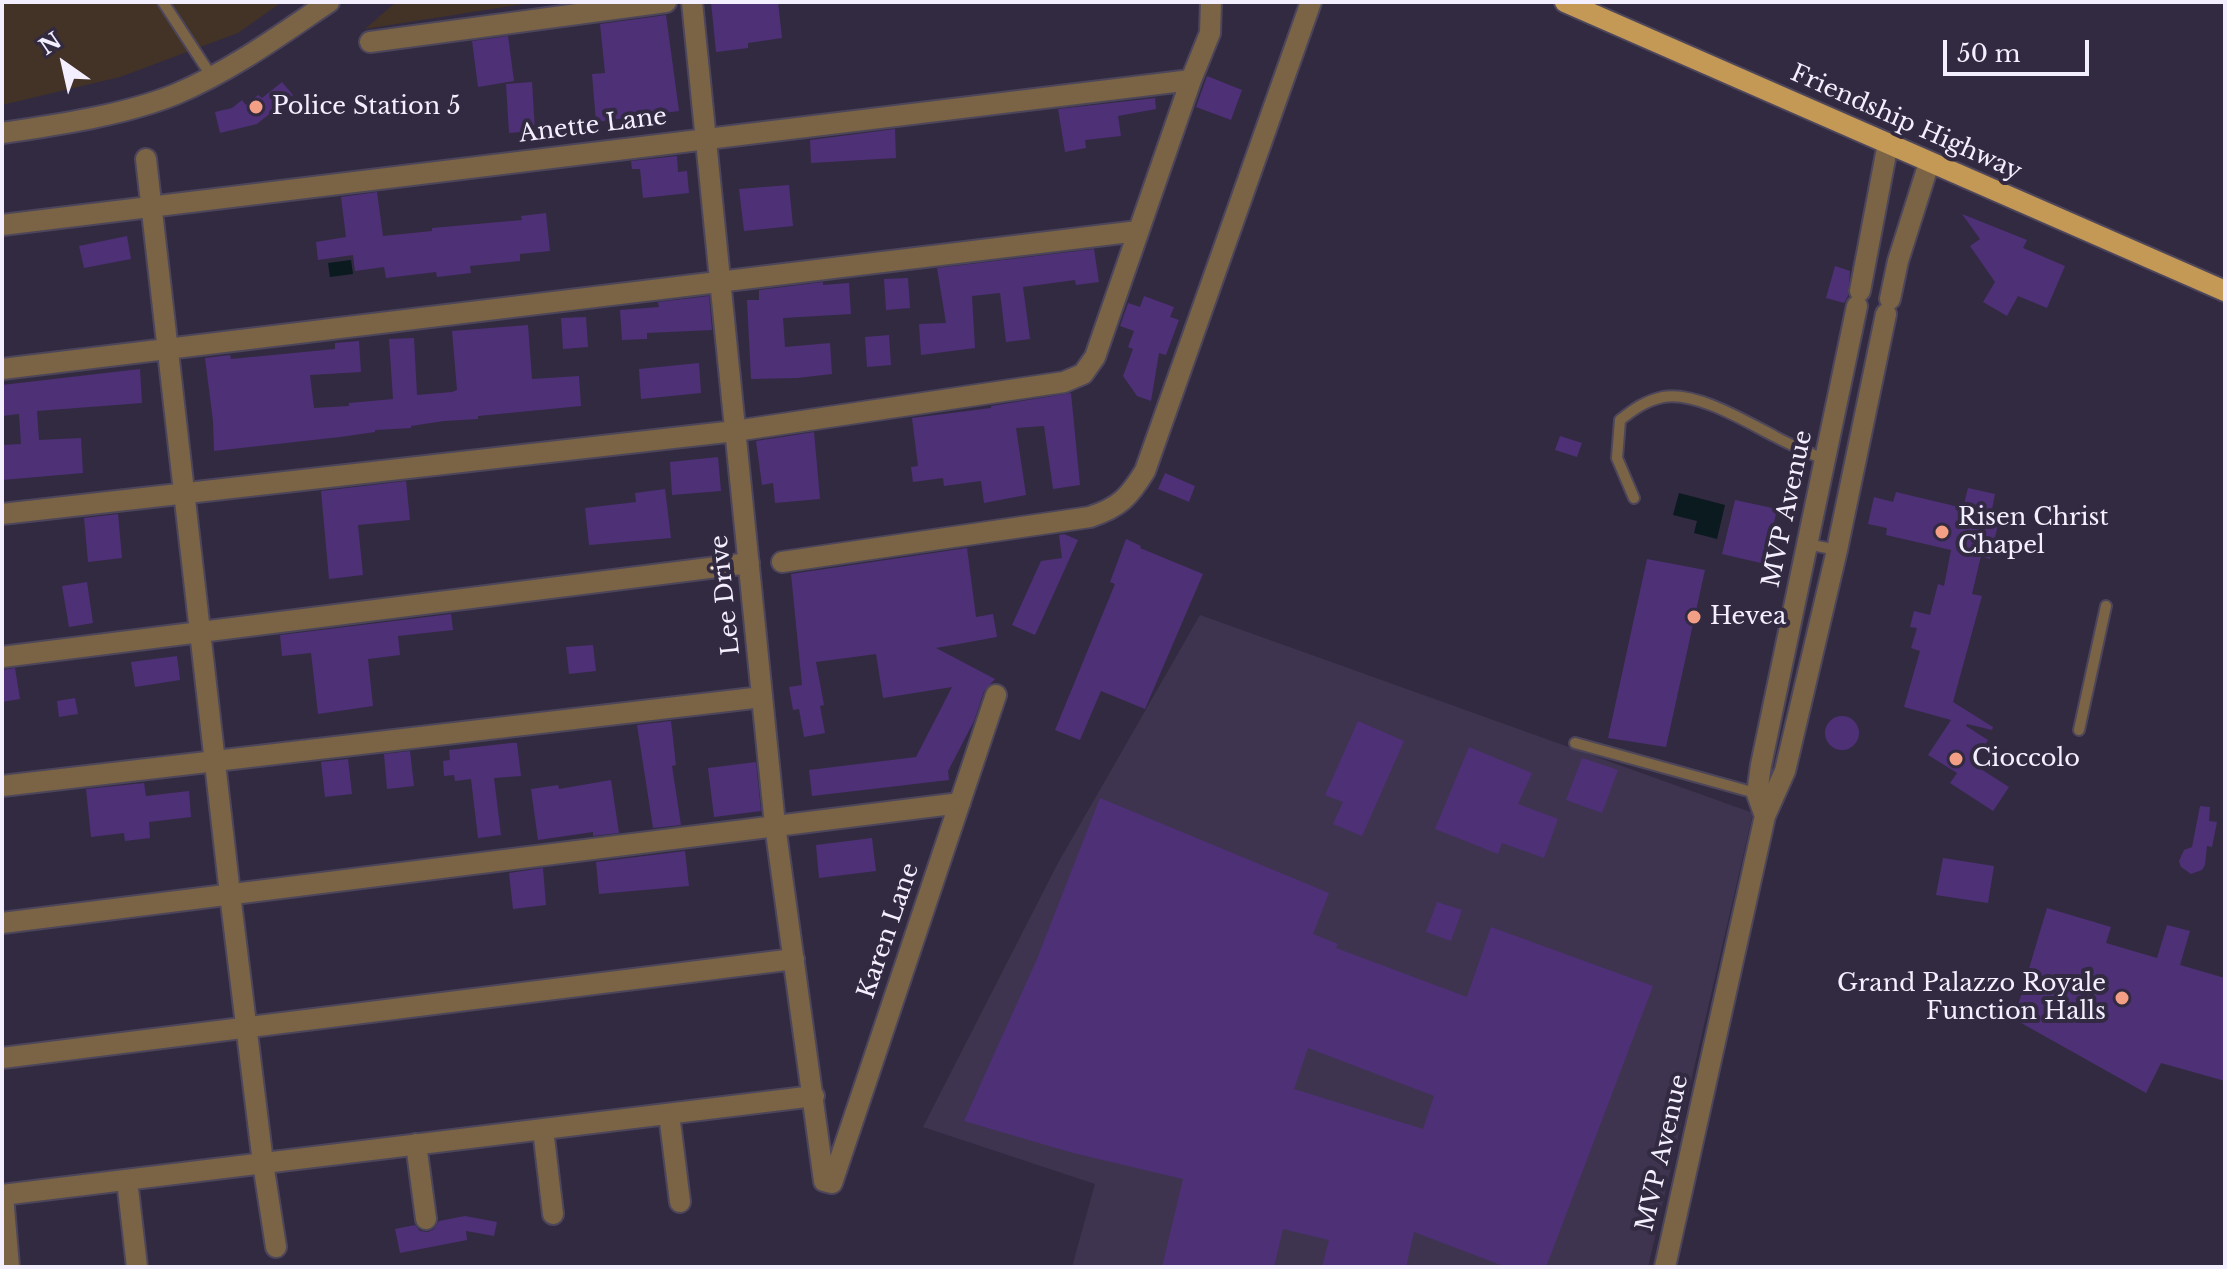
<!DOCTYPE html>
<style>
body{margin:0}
#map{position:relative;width:2227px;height:1269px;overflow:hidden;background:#322a41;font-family:"Libre Baskerville",serif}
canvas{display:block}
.frame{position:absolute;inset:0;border:4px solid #f4effe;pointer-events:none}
.north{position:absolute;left:24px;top:24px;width:80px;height:80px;-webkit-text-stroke:6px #322a41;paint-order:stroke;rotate:326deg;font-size:22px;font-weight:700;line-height:32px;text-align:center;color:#f4effe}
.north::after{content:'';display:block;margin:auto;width:28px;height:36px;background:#f4effe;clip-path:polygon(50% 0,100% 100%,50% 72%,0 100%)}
.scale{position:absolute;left:1943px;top:40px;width:146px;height:36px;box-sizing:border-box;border:4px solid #f4effe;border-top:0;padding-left:10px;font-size:24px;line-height:28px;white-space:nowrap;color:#f4effe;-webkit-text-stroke:6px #322a41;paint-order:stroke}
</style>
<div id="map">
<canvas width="2227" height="1269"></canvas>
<div class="frame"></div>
<div class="north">N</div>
<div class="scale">50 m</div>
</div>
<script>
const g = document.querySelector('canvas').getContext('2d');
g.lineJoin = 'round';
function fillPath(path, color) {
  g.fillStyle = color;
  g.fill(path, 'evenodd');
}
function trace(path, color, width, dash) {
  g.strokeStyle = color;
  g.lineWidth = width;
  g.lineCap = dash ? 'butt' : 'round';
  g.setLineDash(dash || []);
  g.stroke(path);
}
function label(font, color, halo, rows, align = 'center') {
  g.font = font + ' "Libre Baskerville",serif';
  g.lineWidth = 8;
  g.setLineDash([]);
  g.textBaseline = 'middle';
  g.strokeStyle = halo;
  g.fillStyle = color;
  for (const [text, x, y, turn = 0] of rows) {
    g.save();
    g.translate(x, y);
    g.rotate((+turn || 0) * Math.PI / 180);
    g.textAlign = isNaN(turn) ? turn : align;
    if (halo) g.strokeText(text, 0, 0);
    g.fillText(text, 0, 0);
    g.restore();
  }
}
fillPath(new Path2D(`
 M2,2H282L238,33L120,77L2,105Z
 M396,2H536L365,29Z`), '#423326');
fillPath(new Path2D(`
 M1200,615L1753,813L1648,1267H1072L1095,1184L923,1127L1058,863Z`), '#3e3450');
fillPath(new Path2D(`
 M351,260L353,274L330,277L328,263Z
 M1679,493L1725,505L1717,539L1694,533L1697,521L1673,515Z`), '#0a1a1f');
fillPath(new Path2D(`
 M711,2H778L782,38L748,43V48L716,52Z
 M666,15L679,111L596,122L592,74L605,73L600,24Z
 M508,36L514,81L478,87L472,41Z
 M1207,76L1242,90L1231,120L1196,107Z
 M282,82L293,95L257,124L220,133L215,112L232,108L242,100L246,105L258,95L262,98Z
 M532,82L535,131L509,133L506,84Z
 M1155,98L1156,109L1118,116L1121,136L1085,140L1086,148L1065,152L1058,109Z
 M895,129L896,158L811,163L810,140Z
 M677,156L678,172L687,171L689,193L643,198L640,169H632L631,161Z
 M789,185L793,226L744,231L739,189Z
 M377,192L383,236L432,231V228L522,220L521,216L546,213L550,251L520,254V261L470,266L471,273L437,277L436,272L386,278L384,267L355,271L353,255L318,260L316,242L346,237L341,197Z
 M1962,214L2027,240L2023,248L2065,266L2047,308L2018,296L2007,316L1983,302L1995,282L1970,246L1980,239Z
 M127,236L131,259L84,268L79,246Z
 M1094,249L1099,282L1076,285L1075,280L1023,287L1030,339L1006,342L1000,293L972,296L975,348L921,355L919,324L946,323L937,268Z
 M1835,266L1850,271L1848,296L1844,303L1826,298Z
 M908,278L910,308L886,310L884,279Z
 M823,282V285L849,283L851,314L783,318L785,347L830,343L832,374L797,378L751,379L747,300H759V290Z
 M709,296L712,330L647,333V339L622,340L620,310L659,307L658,302Z
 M1144,296L1174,307L1170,317L1179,320L1166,355L1159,353L1151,401L1137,396L1123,376L1133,349L1128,347L1134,331L1120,326L1128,303L1140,307Z
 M586,317L588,347L563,349L561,318Z
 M528,325L532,379L579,376L581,406L478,416V419L444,421L411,426V428L375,430V432L340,437L214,451L213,421L205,358L230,355L231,359L335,349V343L359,341L361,372L310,375L314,408L349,406V403L393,399L389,339L414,338L417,395L452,392L457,390L452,331Z
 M889,335L891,365L867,367L865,337Z
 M699,363L701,393L641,399L639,369Z
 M140,369L142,403L37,411L39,440L81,438L83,473L2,480V445L21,444L19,414L2,416V385Z
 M1071,393L1080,485L1053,489L1044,426L1016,428L1026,495L984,503L981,481L944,486L943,478L913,482L911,467L918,466L912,418L991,408V406Z
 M814,432L820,499L775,503L773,483L762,485L756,441Z
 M1560,436L1582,443L1577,457L1555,450Z
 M718,457L721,491L672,495L670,462Z
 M1165,473L1195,486L1189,502L1158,489Z
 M406,481L410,520L358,525L363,575L329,579L321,491Z
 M1968,488L1995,494L1991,514L2000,516L1990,559L1981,556L1972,594L1982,596L1953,702L1993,727L1992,730L1967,724L1966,726L1988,740L1973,764L2009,787L1993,811L1950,783L1957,773L1928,755L1951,720L1904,707L1920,651L1911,648L1917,628L1910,627L1914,611L1930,615L1938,584L1944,586L1951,550L1886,535L1887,528L1868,524L1874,497L1893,502L1896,492L1963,508Z
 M665,489L671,538L589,545L585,508L636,502L635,493Z
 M1735,500L1777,509L1765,564L1722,554Z
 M118,514L122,558L88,562L84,518Z
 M1064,534L1078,540L1035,635L1012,625L1041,561L1062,558L1059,535Z
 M1126,539L1141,546L1140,548L1203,574L1145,709L1101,691L1080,740L1055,730L1115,584L1110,582Z
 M967,548L976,617L993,614L997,637L936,648L995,679L984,691L974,721L948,771L949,780L812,796L809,770L916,757L952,687L883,698L876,654L816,662L824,705L820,706L825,733L804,737L799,709L793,710L789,687L802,685L791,574Z
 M1647,559L1705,570L1666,747L1608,738Z
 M87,582L93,623L69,627L62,586Z
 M451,614L453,630L398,636L400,655L368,659L373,706L318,714L311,653L282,656L280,635Z
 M593,645L596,671L569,674L566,647Z
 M177,656L180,680L135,687L131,662Z
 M15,668L20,699L2,702V670Z
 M75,698L78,714L59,717L57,701Z
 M1825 733a17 17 0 1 1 34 0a17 17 0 1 1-34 0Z
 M671,721L676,765L672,766L681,825L653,828L637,725Z
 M1358,721L1404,741L1362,836L1333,824L1343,802L1325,795Z
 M511,743H517L521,776L494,778L501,835L478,838L471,779L455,781L454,775L444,776L443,761L450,760L449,750Z
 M1469,747L1532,773L1518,804L1558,819L1544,858L1502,843L1498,854L1435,829Z
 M410,751L414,786L387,789L384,754Z
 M1582,758L1618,770L1602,813L1566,800Z
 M348,759L352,794L325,797L321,762Z
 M756,762L761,811L714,817L708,768Z
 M611,780L619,833L593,836V832L538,840L531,789L558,785L559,789Z
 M144,783L146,796L189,791L191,817L149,822L150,838L125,841L124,833L91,837L86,789Z
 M1100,798L1329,893L1313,934L1338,944L1336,948L1467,997L1491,927L1653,986L1546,1267H1506L1414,1232L1406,1267H1322L1329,1240L1283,1229L1274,1267H1162L1183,1179L1073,1153L964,1121L1037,959ZM1308,1048L1434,1096L1423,1129L1294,1089Z
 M2200,806L2210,807L2209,821L2217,822L2212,847L2207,846L2205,865L2202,870L2191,874L2181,867L2179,861L2184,850L2192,847Z
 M872,838L876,871L819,878L816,845Z
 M685,851L689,886L599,894L596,862Z
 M1943,858L1994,866L1988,903L1936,895Z
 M543,868L546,905L513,909L509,873Z
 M1437,902L1462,910L1451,941L1426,932Z
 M2047,908L2111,927L2106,943L2157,958L2167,925L2190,931L2180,965L2225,978V1081L2161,1063L2146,1093L2014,1019Z
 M465,1216L497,1222L494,1236L466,1231L467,1240L400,1253L395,1229L415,1225L420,1231L428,1232L434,1229L439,1221Z`), '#4e3077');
const service = new Path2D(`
 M163,2L212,77
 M1634,498L1617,458L1620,420C1634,409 1645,401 1663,397C1696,391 1745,421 1774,436C1790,445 1808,452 1825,460
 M1807,544L1837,550
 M2079,730L2106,606
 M1575,743L1759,794`);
const minor = new Path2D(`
 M692,2L775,825L824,1181L832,1183L996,695
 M370,42L666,2
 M146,159L230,894L263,1163L276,1247
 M2,225L1191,80
 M1860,291L1888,143
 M1890,299L1898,261L1929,163
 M2,369L1138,231
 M2,514L735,431L1064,382L1083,374L1095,357L1191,80L1210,33L1211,2
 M782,562L1090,517C1120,507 1129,497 1145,471L1311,2
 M2,657L749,563
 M2,786L762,697
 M1765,816L1757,794L1761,765L1857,306
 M2,923L960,803
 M2,1058L794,959
 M669,1114L680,1202
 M543,1129L553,1214
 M416,1144L426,1219
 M127,1180L137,1267
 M2,1195L814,1096
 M3,1195L9,1267
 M1665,1267L1765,816L1785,771L1837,550L1886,314`);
const tertiary = new Path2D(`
 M2,133C57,125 125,115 176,94C231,71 280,35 329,2`);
const primary = new Path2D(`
 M1565,2L2225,291`);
trace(service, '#4d465b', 14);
trace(minor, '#4d465b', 24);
trace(tertiary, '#4d465b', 24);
trace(primary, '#4d465b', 24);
trace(service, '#7a6445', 10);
trace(minor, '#7a6445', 20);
trace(tertiary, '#7a6445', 20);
trace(primary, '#c49855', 20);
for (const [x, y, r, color] of [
 [256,107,8,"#f39f85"],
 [1942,532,8,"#f39f85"],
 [1694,617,8,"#f39f85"],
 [1956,759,8,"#f39f85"],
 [2122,998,8,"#f39f85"]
]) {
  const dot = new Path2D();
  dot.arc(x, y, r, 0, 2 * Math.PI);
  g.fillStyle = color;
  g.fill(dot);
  trace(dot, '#322a41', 3);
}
label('24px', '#f4effe', '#322a41', [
 ["Police Station 5",272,107],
 ["Risen Christ",1958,518],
 ["Chapel",1958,546],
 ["Hevea",1710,617],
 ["Cioccolo",1972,759],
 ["Grand Palazzo Royale",2106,984,"right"],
 ["Function Halls",2106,1012,"right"]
], 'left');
label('24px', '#f4effe', '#322a41', [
 ["Friendship Highway",1906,123,24],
 ["Anette Lane",593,126,-7],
 ["MVP Avenue",1788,509,-78],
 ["Lee Drive",726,595,-96],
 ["Karen Lane",889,931,-71],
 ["MVP Avenue",1663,1153,-77]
]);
</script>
